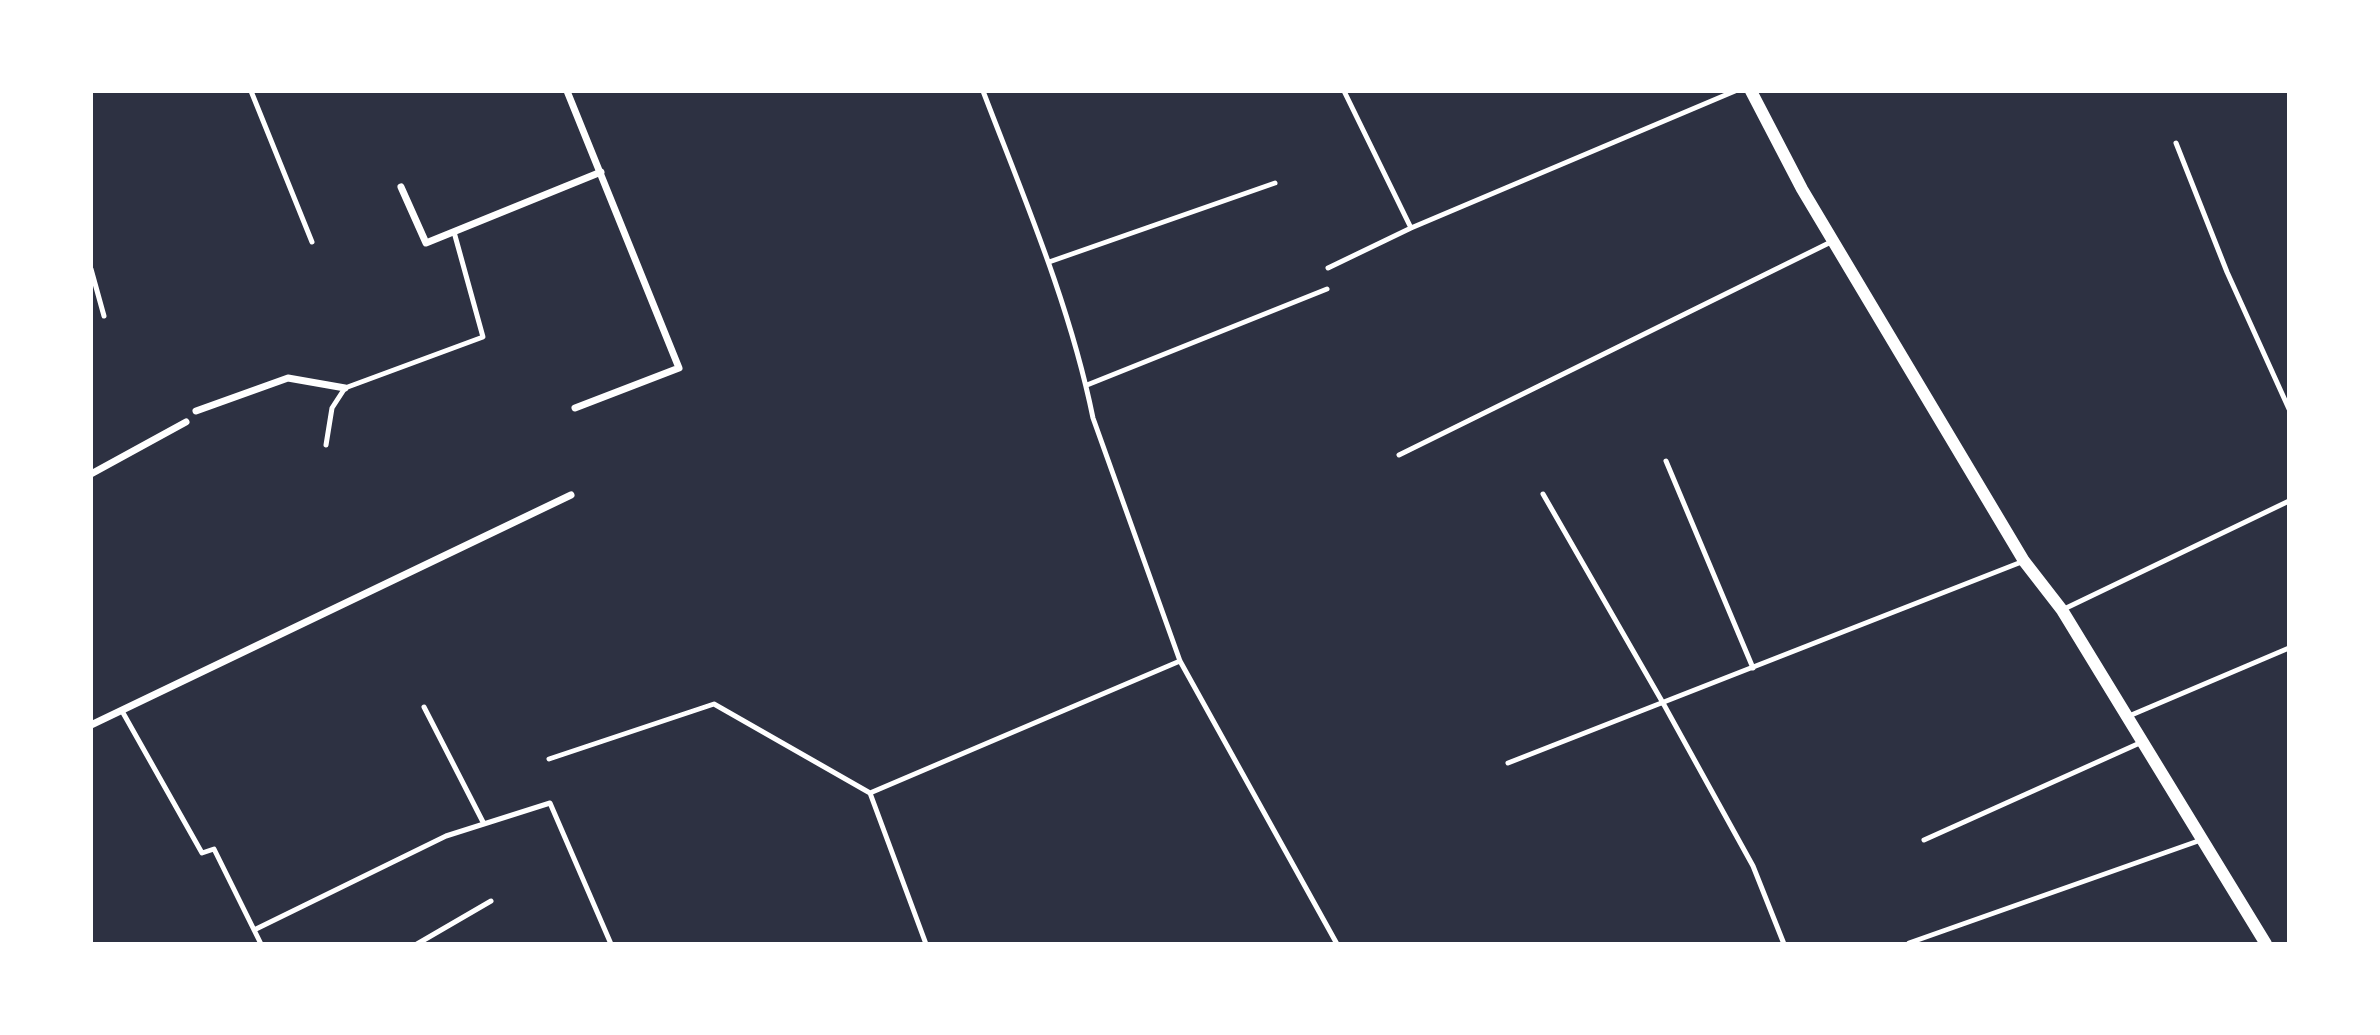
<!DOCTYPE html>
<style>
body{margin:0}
#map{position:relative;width:2380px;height:1035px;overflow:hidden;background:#2d3142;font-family:"Roboto Condensed",sans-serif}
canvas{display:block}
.frame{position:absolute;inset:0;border:93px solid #fff;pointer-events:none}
</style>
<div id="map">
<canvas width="2380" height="1035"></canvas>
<div class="frame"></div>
</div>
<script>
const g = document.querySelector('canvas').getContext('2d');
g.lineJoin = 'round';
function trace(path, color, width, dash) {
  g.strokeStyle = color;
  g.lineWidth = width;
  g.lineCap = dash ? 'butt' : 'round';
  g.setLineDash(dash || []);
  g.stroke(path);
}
trace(new Path2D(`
 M251,91L312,242
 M983,91C1024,198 1070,305 1093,418L1180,661L1337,944
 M1344,91L1411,228
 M2176,143L2227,272L2289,409
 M1049,262L1275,183
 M1328,268L1411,228L1735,91
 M91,269L104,316
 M1087,385L1327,289
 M326,445L332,408L345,388L483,337L454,232
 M1399,455L1833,241
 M1666,461L1753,668
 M1543,494L1663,703L1753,866L1784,944
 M2062,610L2289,501
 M424,707L484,824
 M122,711L202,853L214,849L261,944
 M2129,716L2289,648
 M549,759L714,704L870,793
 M1508,763L2024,561
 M1924,840L2142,742
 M254,930L446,836L550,803L611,944
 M1909,943L2201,840
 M417,944L491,901
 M926,944L870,793L1180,661`), '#fff', 5);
trace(new Path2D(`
 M567,91L679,368L575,408
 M401,187L426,243L601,172
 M196,411L288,378L345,388
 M91,474L186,422
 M91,725L571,495`), '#fff', 7);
trace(new Path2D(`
 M1751,91L1802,189L2024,561L2062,610L2266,944`), '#fff', 12);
</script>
